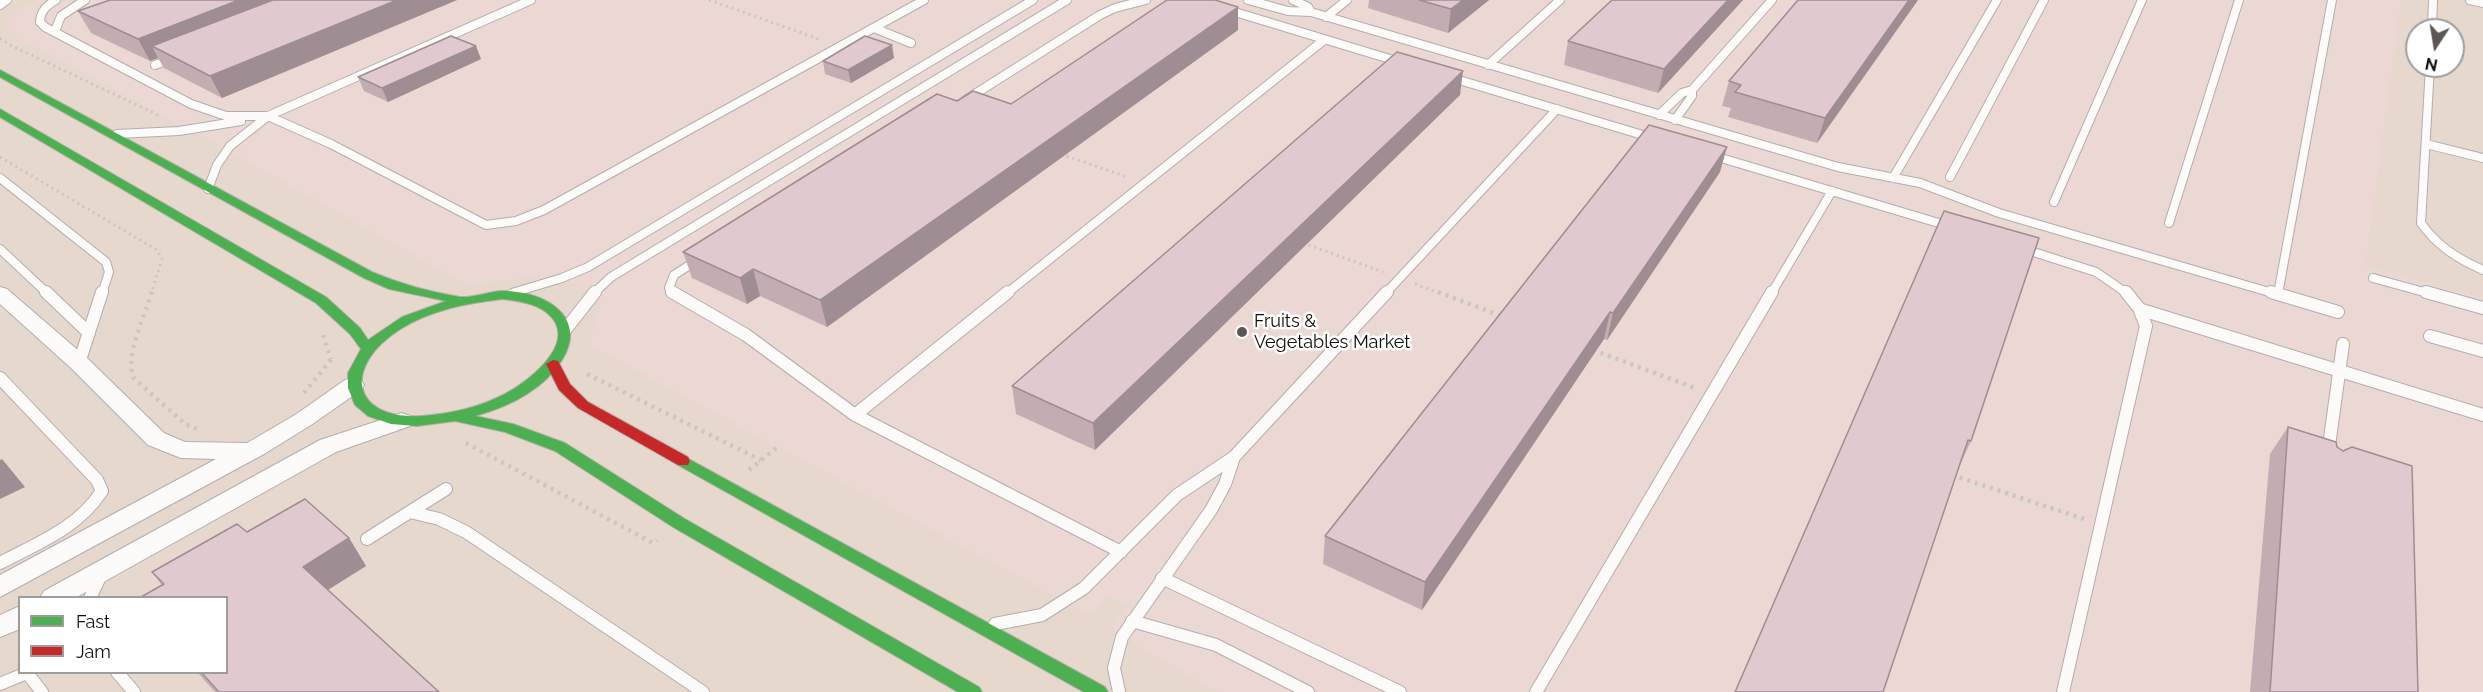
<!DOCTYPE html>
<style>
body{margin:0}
#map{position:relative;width:2483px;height:692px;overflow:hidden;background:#ece3e0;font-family:Raleway,sans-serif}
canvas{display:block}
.legend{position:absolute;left:18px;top:596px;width:210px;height:78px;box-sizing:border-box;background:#fff;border:2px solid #9f9d9c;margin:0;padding:8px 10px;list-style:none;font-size:18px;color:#0f0a08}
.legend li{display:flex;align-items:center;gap:12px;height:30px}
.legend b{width:30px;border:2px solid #9f9d9c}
.north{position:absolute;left:2405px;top:18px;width:60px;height:60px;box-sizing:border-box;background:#fff;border:2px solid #9f9d9c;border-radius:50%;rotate:192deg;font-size:16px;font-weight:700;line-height:24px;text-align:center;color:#0f0a08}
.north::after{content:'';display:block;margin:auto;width:21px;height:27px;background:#5c5654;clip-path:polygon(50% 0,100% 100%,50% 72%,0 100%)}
</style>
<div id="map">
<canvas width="2483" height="692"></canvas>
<ul class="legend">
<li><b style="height:8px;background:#4caf50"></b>Fast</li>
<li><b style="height:8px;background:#c62828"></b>Jam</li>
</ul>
<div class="north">N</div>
</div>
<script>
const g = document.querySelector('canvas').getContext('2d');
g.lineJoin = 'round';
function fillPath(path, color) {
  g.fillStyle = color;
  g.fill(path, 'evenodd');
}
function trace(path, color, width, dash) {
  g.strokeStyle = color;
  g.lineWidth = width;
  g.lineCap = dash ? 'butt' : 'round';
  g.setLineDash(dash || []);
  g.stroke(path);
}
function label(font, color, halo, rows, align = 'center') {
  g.font = font + ' Raleway,sans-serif';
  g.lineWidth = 5;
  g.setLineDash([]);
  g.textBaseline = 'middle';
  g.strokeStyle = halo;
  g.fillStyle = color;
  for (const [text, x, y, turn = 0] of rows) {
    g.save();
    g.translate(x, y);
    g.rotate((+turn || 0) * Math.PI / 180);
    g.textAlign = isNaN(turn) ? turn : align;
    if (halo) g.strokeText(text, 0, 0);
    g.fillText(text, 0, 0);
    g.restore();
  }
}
fillPath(new Path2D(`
 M0,0H2483V692H0ZM2417,30H2453V66H2417ZM20,598H226V672H20Z`), '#e7d8ce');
fillPath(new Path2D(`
 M40,0H2401L2365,266L2483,298V692H1218L1122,637L1112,627L1129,607L1107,596L1088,614L590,345L601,298L562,278L550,276L466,284L227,150L12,34L4,23L16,11Z`), '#ebd8d2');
const laneFar1 = new Path2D(`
 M56,0C47,5 40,11 40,22L45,27L191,104L226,116H268L331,144L486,225L516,221L544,210L924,0
 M1248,0L1288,11L1311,12L1838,167L1920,183L1999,213L2276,294
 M1293,0L1308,7L1311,12
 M2470,0L2483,3
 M0,5L7,0
 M1225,9L1403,63
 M1326,17L1347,0
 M874,28L911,43
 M2432,30L2433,0
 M55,31L61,16L85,0
 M155,65L174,58
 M1488,65L1560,0
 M2430,66L2421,223C2437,246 2458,259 2483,270
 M1449,77L1656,139
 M967,99L1100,15L1115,8L1146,0
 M1659,115L1682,93L1692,90L1772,0
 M1675,120L1692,96V90
 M117,134L179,131L241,121
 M2426,144L2483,158
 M1711,155L1952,227
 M1950,177L2044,0
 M0,178L106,262L109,272L102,294
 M1893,178L1997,0
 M208,189L217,165L230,146L268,116L531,0
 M2054,202L2142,0
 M2169,223L2239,0
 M2021,248L2096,272L2128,294
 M0,249L48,294
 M2373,278L2431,294
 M512,293L562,278L588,267L1033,0
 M593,294L611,277L1067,0
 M674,294L669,288L674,275L699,259
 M1006,294L1324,40
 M1385,294L1557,109
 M1771,294L1832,191
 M2278,294L2332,0`);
const lane = new Path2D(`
 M46,292L89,333
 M672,292L746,335L855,415L1121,552
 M2271,292L2338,312
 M2426,292L2483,308
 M2142,310L2483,415
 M566,329L595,292
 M2430,336L2483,351
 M79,363L102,292
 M0,378L97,480L102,491C78,528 38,543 0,563
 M855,415L1008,292
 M2328,453L2343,344
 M410,512L439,519L466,532L703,692
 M367,539L446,489
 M1162,578L1400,692
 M90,598L102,573
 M1132,621L1216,645L1308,692
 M995,624L1042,615L1084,588L1177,495L1234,457L1387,292
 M117,672L134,692
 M27,673L42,692
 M0,684L29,672
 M1119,692L1114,668L1122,637L1211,510L1225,484L1234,457
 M1536,692L1772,292
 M2063,692L2146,326L2139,308L2126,292`);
const street = new Path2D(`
 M0,287L7,289L87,358L164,433L185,442L247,443L295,415L345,380L353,378L361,380L364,385L361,390L311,425L264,454L0,597V575L216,459L181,458L148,445L71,368L0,304Z
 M402,413L410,416L413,421L410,426L336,452L75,598H40L44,591L320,440Z
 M20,606V629L0,637V615Z`);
const fast = new Path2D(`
 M0,70L372,272C400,284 430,292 460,297C473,298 488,292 501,291C541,290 590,315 562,360C543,390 508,407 475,416L513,424L565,443L685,519L979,687L982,692H958L673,527L555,451L505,432L455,421L417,426L391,424L368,416L355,405L348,388V373L361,349L350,334L316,303L0,117V109L326,297L360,328L368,340L402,317L446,301L389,289L364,278L0,77ZM503,299C517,301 535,303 546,312C582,340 530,381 505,394C480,407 451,414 422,416C350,420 343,366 399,330C430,310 467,303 503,299Z
 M683,456L1105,687L1108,692H1084L678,465L676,461L678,457Z`);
const jam = new Path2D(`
 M553,360L558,361L570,384L588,402L688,457L690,461L688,465H678L578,408L559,390L546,364Z`);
trace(laneFar1, '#b4adab', 10);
trace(lane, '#b4adab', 14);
trace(street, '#b4adab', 2);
trace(fast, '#b4adab', 2);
trace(jam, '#b4adab', 2);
trace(new Path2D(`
 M709,0L819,39
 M0,38L10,45L158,115
 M1061,154L1127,177
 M0,157L157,250L162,259L151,294
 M1303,243L1383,272
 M1415,284L1442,294`), '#c9c6c5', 3, [2, 4]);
trace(new Path2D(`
 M152,292C145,314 124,358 134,378L185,424L197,429
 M1438,292L1504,317
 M323,335L331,359
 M1593,350L1695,388
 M587,374L761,460
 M304,393L333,357
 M466,443L653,543L657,540
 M749,470L779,446
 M1952,475L2084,519`), '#c9c6c5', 4.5, [3, 5]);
trace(laneFar1, '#fcfbfa', 8);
trace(lane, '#fcfbfa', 12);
fillPath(street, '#fcfbfa');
fillPath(fast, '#4caf50');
fillPath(jam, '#c62828');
fillPath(new Path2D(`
 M457,0L222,98L164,68L158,58L150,61L91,33L78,11Z
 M1369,0H1489L1448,33L1368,8Z
 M1743,0L1658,93L1564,65L1568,41Z
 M1798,0H1918L1817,143L1728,117L1731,108L1722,106L1729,81Z
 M1238,30L827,327L760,296L747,304L692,278L683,252L957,101L1011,104Z
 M894,58L851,83L825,74L823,61Z
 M481,59L388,102L364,91L358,77Z
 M1460,95L1095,450L1016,414L1012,386Z
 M1720,172L1607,340L1604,339L1422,610L1323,564L1325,536Z
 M1944,211L1971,441L1958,469Z
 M2288,427L2337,447L2343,451L2418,692H2250L2270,454Z
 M247,532L349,538L366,566L328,590L439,692H215L197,672H226L152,572Z`), '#c2adb3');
fillPath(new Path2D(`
 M239,0H303L152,46L158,58L150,61L138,39Z
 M397,0H457L222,98L210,76Z
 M1463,0H1489L1448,33L1451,9Z
 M1728,0H1743L1658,93L1664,69Z
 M1909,0H1918L1817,143L1825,118Z
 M1238,7V30L827,327L820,300Z
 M892,45L894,58L851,83L848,70Z
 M476,46L481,59L388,102L382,88Z
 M1463,71L1460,95L1095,450L1093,423Z
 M1727,147L1720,172L1607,340L1613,313Z
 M753,269L760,296L747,304L740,278Z
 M1610,312L1604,339L1422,610L1425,582Z
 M2,459L25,487L0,499V460Z
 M349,538L366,566L321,594L303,567Z`), '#9e8d92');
const building = new Path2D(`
 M110,0H239L138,39L78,11Z
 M273,0H397L210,76L152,46Z
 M1167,0H1215L1238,7L820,300L753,269L740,278L683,252L937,94L957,101L973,91L1011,104Z
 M1419,0H1463L1451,9Z
 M1612,0H1728L1664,69L1568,41Z
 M1798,0H1909L1825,118L1735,92L1741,85L1729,81Z
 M451,36L476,46L382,88L358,77Z
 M865,36L892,45L848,70L823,61Z
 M1397,52L1463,71L1093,423L1012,386Z
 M1649,125L1727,147L1613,313L1610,312L1425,582L1325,536Z
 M1944,211L2039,238L1971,441L1968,440L1883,692H1735Z
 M2288,427L2336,442L2337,447L2343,451L2352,447L2412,466L2418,692H2270Z
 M305,499L349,538L303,567L439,692H219L201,672H226V597H141L164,584L152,572L237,524L247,532Z`);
fillPath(building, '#e1c9d0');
trace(building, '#9e8d92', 1.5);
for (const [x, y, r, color] of [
 [1242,332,6,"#5c5654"]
]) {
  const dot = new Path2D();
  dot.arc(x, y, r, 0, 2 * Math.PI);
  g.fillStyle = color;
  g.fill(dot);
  trace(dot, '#fff', 2);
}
label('18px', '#0f0a08', '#fff', [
 ["Fruits &",1254,322],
 ["Vegetables Market",1254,343]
], 'left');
</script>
